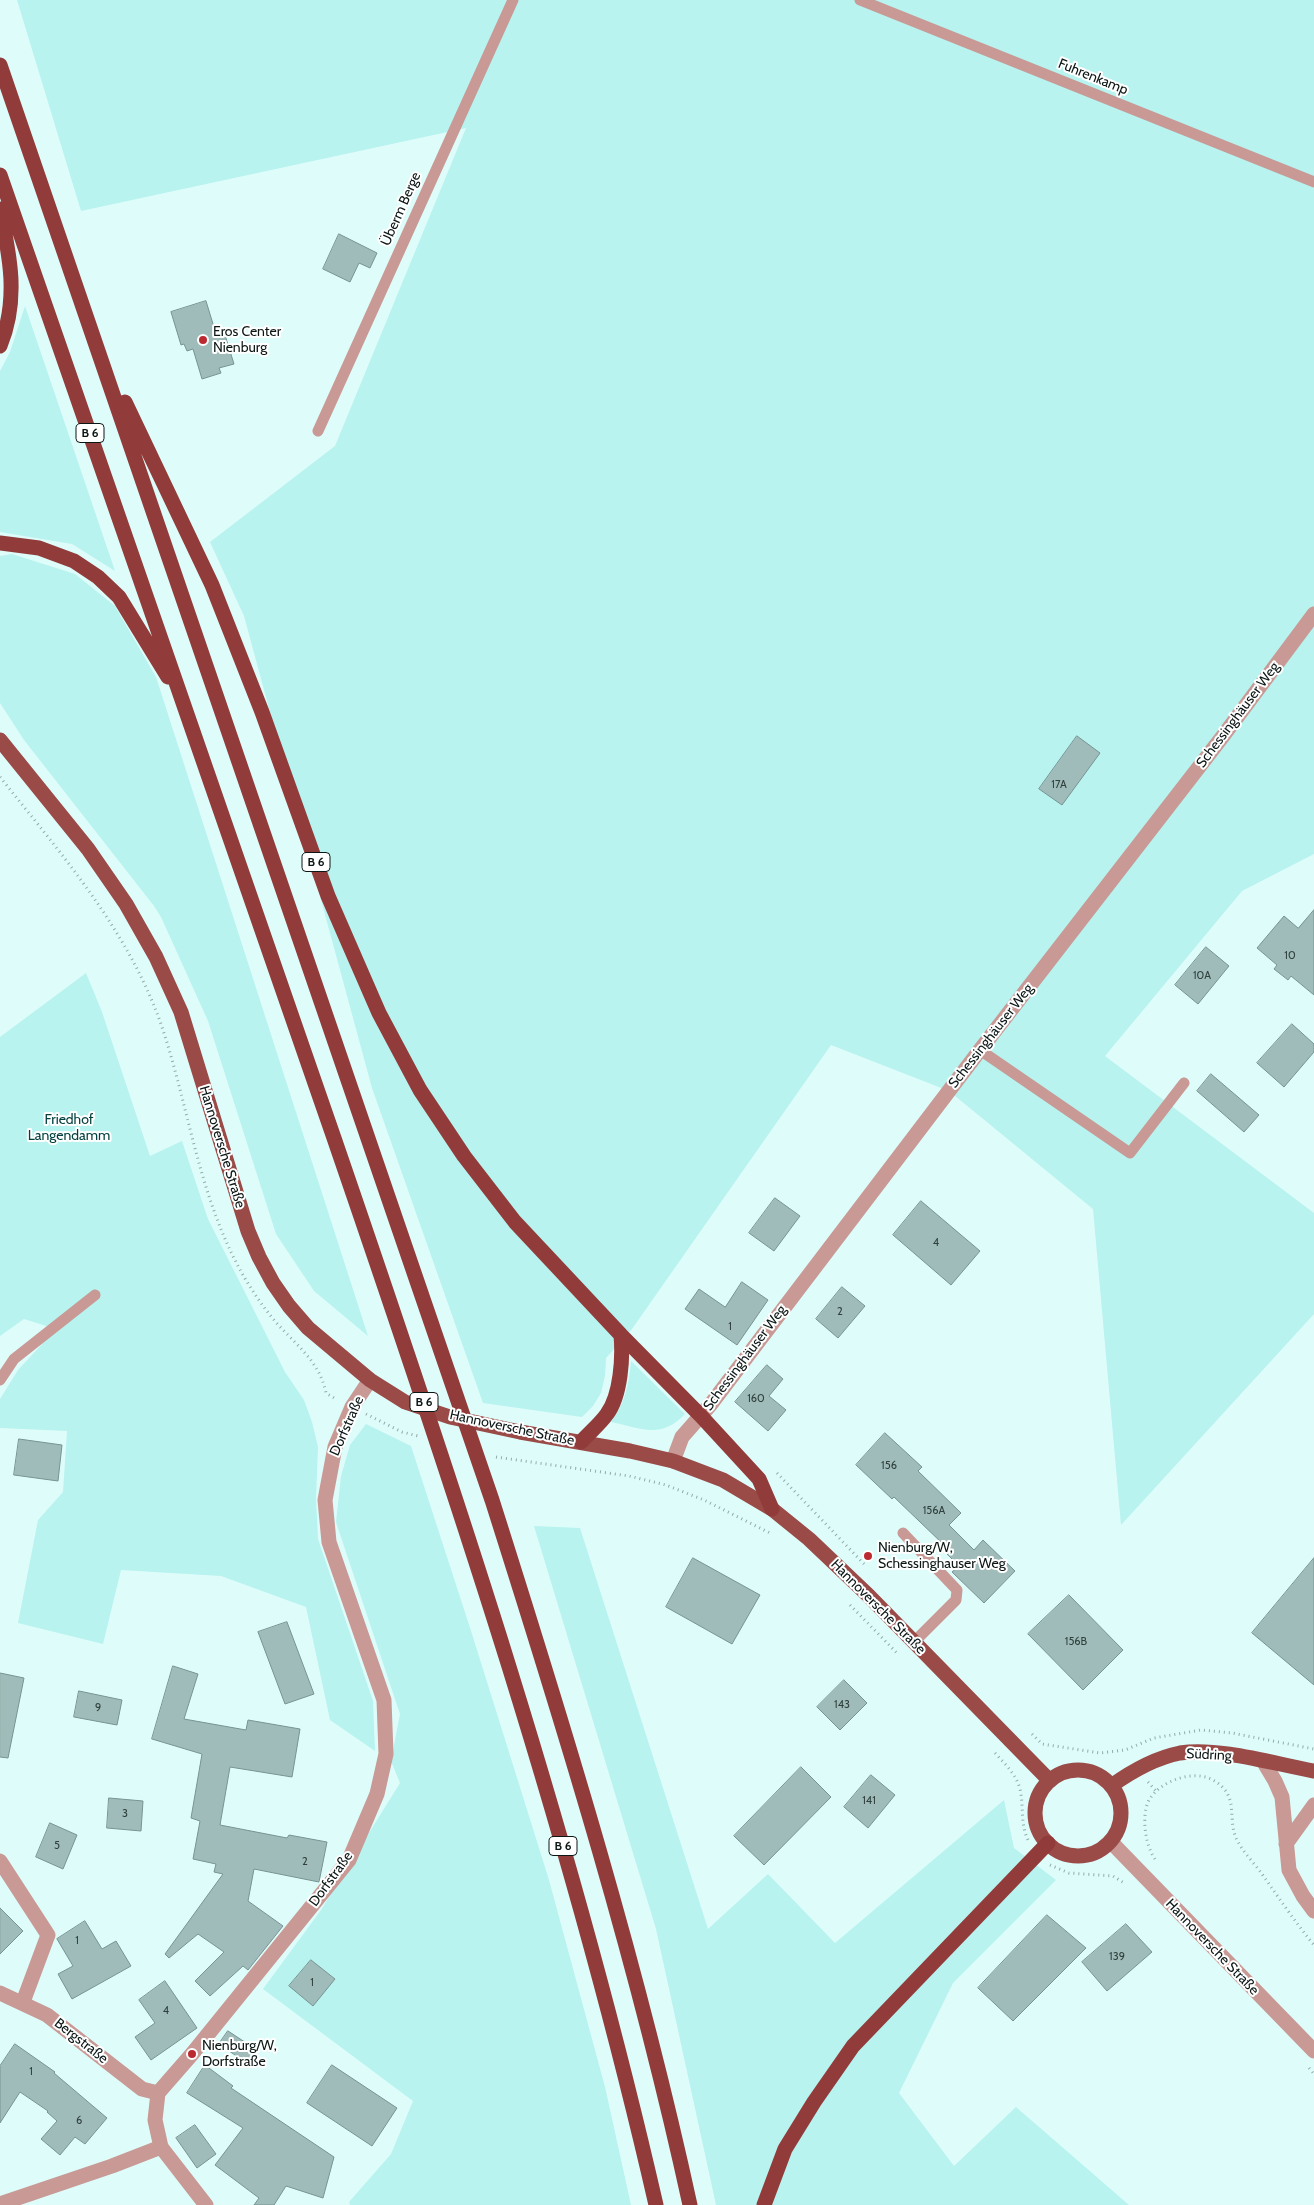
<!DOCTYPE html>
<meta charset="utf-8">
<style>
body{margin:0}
canvas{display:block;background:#defcfa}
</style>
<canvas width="1314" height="2205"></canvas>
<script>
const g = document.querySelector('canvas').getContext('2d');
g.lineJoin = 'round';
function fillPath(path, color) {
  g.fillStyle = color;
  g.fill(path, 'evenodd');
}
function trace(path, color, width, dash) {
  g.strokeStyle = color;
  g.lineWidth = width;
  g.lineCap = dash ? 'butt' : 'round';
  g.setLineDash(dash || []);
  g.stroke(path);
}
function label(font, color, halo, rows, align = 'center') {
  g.font = font + ' Cabin,sans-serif';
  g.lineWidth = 4;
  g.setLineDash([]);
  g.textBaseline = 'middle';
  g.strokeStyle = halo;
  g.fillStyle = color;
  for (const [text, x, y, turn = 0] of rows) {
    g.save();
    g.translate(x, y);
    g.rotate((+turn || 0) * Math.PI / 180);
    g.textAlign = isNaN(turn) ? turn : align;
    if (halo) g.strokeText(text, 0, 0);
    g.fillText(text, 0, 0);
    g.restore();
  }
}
fillPath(new Path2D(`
 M17,0H1314V854L1242,891L1105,1056L1314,1213V1314L1121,1525L1093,1209L949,1091L831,1045L632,1329L606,1358L605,1376L601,1393L593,1406L582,1417L483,1403L372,1088L244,616L210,542L335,446L466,128L81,211Z
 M25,306L115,571L72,544L0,532V371L10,352Z
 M12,554L75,574L115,606L156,677L368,1336L314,1291L276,1234L208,1021L161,917L154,906L24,740L0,703V556Z
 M86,973L102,1012L150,1156L182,1141L208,1219L285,1372L304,1400L312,1422L318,1447L316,1499L318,1539L373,1701L375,1751L330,1720L306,1607L221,1576L121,1570L103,1644L18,1623L38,1520L63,1492L67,1431L0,1428V1399L18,1370L56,1329L24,1319L0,1336V1037Z
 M631,1361L685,1414C660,1440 641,1428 611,1422C625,1403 629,1384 631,1361Z
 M366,1424L411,1446L472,1634L549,1880L605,2087L631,2205H350L349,2202L391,2154L413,2101L263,1989L321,1910L400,1783L391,1761L400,1714L336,1522L341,1476L350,1445Z
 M534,1526L580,1528L708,1929L768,1874L835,1943L1004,1800L1014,1848L1056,1880L953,1983L899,2093L954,2166L1016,2107L1129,2205H716L656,1929Z`), '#b8f3ef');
const building = new Path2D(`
 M339,234L377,253L370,268L359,263L350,282L323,269Z
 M206,301L217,337L225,335L234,364L219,368L221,373L202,379L193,349L187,351L184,344L181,345L171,312Z
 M1077,736L1100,753L1062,805L1039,789Z
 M1314,910V995L1291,976L1288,980L1274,969L1277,965L1257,948L1284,916L1298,928Z
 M1206,947L1229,966L1198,1004L1175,985Z
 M1292,1024L1314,1044V1052L1284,1087L1257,1063Z
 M1211,1074L1259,1115L1244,1132L1197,1091Z
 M775,1198L800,1216L774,1251L749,1233Z
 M921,1201L980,1251L951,1285L893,1235Z
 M742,1282L768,1300L737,1345L685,1309L699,1289L725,1307Z
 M842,1287L865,1306L838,1338L816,1319Z
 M767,1365L783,1379L769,1396L786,1410L768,1431L735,1402Z
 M885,1433L922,1467L918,1471L961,1513L949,1525L974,1550L983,1540L1015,1571L984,1603L952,1572L959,1566L941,1548L944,1545L894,1497L892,1499L856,1465Z
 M19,1439L62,1445L58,1481L14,1475Z
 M693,1558L760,1595L732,1644L666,1607Z
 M1314,1558V1685L1252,1633Z
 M1069,1595L1123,1650L1083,1690L1028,1634Z
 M287,1622L314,1694L285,1704L258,1632Z
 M173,1666L198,1674L184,1719L246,1730L248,1720L300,1729L292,1777L230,1767L220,1825L287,1838L289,1835L327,1842L319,1882L254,1869L248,1901L283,1926L248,1970L243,1966L210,1996L195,1981L224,1952L198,1934L169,1958L165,1954L223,1874L214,1872L216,1864L193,1859L200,1821L191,1818L202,1754L152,1739Z
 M0,1673L24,1678L8,1758L0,1757Z
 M844,1680L867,1703L840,1730L817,1707Z
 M79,1691L122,1700L117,1725L74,1717Z
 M801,1767L831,1797L764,1865L734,1836Z
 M871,1775L895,1795L868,1828L844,1807Z
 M109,1798L143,1801L141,1831L107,1828Z
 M50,1823L77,1835L63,1869L36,1857Z
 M0,1908L23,1931L0,1954Z
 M1047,1915L1086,1948L1013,2021L978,1988Z
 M85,1921L102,1949L116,1941L131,1966L72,1999L58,1974L73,1966L57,1939Z
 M1126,1924L1152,1952L1107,1991L1082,1962Z
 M311,1960L335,1979L313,2006L289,1986Z
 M165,1981L197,2028L151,2060L135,2037L155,2023L139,2000Z
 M228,2031L257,2050L248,2064L219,2044Z
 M15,2044L55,2072L54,2073L107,2118L85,2144L75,2137L60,2155L41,2139L57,2121L47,2112L48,2111L20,2092L0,2123V2066Z
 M205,2065L233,2086L231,2088L334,2157L323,2198L286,2186L274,2205H254L259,2198L215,2165L243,2128L187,2093Z
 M332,2065L397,2108L372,2146L307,2103Z
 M195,2125L216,2154L197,2168L176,2138Z`);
fillPath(building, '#9fbcba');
trace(building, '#789492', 1);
trace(new Path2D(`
 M0,777C62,855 129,931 162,1027C187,1102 197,1182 232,1254C242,1275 255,1296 270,1315C291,1342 319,1358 326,1393L336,1399
 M366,1414L402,1432L418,1436
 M496,1457L629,1476L666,1485L704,1500L772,1534
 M777,1473L864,1564
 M850,1605L898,1654
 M1032,1734L1042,1744L1100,1753L1125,1750L1154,1738L1201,1730L1232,1733L1314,1749
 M995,1753C1005,1764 1016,1774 1020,1789C1024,1807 1020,1823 1028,1840
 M1148,1782L1156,1791
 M1155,1859C1145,1845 1141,1815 1149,1800C1160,1781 1193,1769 1213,1780C1241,1796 1226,1818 1237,1840C1243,1852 1254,1863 1262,1874C1279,1898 1295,1922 1314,1945
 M1050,1865L1069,1873L1113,1876L1124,1883
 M1309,2068L1314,2074`), '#93aba9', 3, [1, 4]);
trace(new Path2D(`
 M860,0L1314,182
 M318,431L513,0
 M980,1050L1130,1153L1184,1083
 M0,1380L14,1359L95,1295
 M903,1533L957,1590L956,1600L914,1642`), '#c89995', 11);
trace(new Path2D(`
 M673,1461L682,1437L711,1404L980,1050L1223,736L1314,614
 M1263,1761L1275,1781L1282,1797L1289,1870L1303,1896L1314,1911
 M1286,1844L1314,1805
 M0,1861L48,1935L23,2002
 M0,1993L47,2015L142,2089L158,2093
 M161,2147L206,2205
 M0,2204L112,2166L161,2147L155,2120L158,2093L192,2054L349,1860L377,1794L386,1754L384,1700L329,1542L325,1500L335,1447L352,1407L370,1380`), '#c89995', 15);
trace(new Path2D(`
 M1111,1842L1314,2051`), '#c89995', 15);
trace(new Path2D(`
 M0,740L88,849L126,904L156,957L181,1012L248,1231L259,1257L273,1283L289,1306L308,1328L370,1380L405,1402L450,1417L520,1432L630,1451L673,1461L723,1480L772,1509L809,1539L869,1596L1050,1781
 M1035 1813a43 43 0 1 1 86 0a43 43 0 1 1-86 0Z
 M1111,1786C1132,1771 1155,1758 1180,1753C1219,1747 1275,1764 1314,1771`), '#9a4b48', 15);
trace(new Path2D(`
 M0,65L492,1500C566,1733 638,1966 690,2205
 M0,175C111,496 223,817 334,1138C455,1490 573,1842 656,2205
 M0,209C10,256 19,300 0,346
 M125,402L212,585L262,712L328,896L379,1013L420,1090L464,1156L515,1222L621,1335L701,1416L759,1479L772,1509
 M0,543L39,548L74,561L98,577L119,597L168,677
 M581,1442C589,1433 600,1424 607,1414C621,1395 623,1357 621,1335
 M764,2205L785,2149L814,2102L853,2046L1048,1843`), '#913c3a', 15);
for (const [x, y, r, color] of [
 [203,340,5,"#ba2a30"],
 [868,1556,5,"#ba2a30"],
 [192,2054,5,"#ba2a30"]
]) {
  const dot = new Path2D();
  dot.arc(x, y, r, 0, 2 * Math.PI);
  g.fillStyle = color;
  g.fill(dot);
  trace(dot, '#fff', 2);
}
label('11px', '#30403e', null, [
 ["17A",1059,785],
 ["10",1290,956],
 ["10A",1202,976],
 ["4",936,1243],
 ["2",840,1312],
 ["1",730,1327],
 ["160",756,1399],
 ["156",889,1466],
 ["156A",934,1511],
 ["156B",1076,1642],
 ["143",842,1705],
 ["9",98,1708],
 ["141",869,1801],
 ["3",125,1814],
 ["5",57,1846],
 ["2",305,1862],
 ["1",77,1941],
 ["139",1117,1957],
 ["1",312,1983],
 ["4",166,2011],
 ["1",31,2072],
 ["6",79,2121]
]);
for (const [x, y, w] of [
 [90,433,28],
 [316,862,28],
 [424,1402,28],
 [563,1846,28]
]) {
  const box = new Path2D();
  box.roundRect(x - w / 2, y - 9.5, w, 19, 4);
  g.fillStyle = '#fff';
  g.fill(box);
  trace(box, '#0b1615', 1);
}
label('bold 12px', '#0b1615', null, [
 ["B 6",90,433],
 ["B 6",316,862],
 ["B 6",424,1402],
 ["B 6",563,1846]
]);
label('14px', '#0b1615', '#fff', [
 ["Fuhrenkamp",1093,77,22],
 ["Überm Berge",401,209,-66],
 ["Schessinghäuser Weg",1238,715,-53],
 ["Schessinghäuser Weg",991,1036,-52],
 ["Hannoversche Straße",222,1147,73],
 ["Schessinghäuser Weg",745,1358,-53],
 ["Dorfstraße",347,1426,-66],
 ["Hannoversche Straße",512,1428,12],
 ["Hannoversche Straße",878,1607,45],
 ["Südring",1209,1755,3],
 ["Dorfstraße",331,1879,-54],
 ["Hannoversche Straße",1212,1947,46],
 ["Bergstraße",81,2041,38]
]);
label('14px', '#0b1615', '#fff', [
 ["Eros Center",213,332],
 ["Nienburg",213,348],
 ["Nienburg/W,",878,1548],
 ["Schessinghauser Weg",878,1564],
 ["Nienburg/W,",202,2046],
 ["Dorfstraße",202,2062]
], 'left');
label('14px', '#02413f', '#fff', [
 ["Friedhof",69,1120],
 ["Langendamm",69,1136]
]);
</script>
